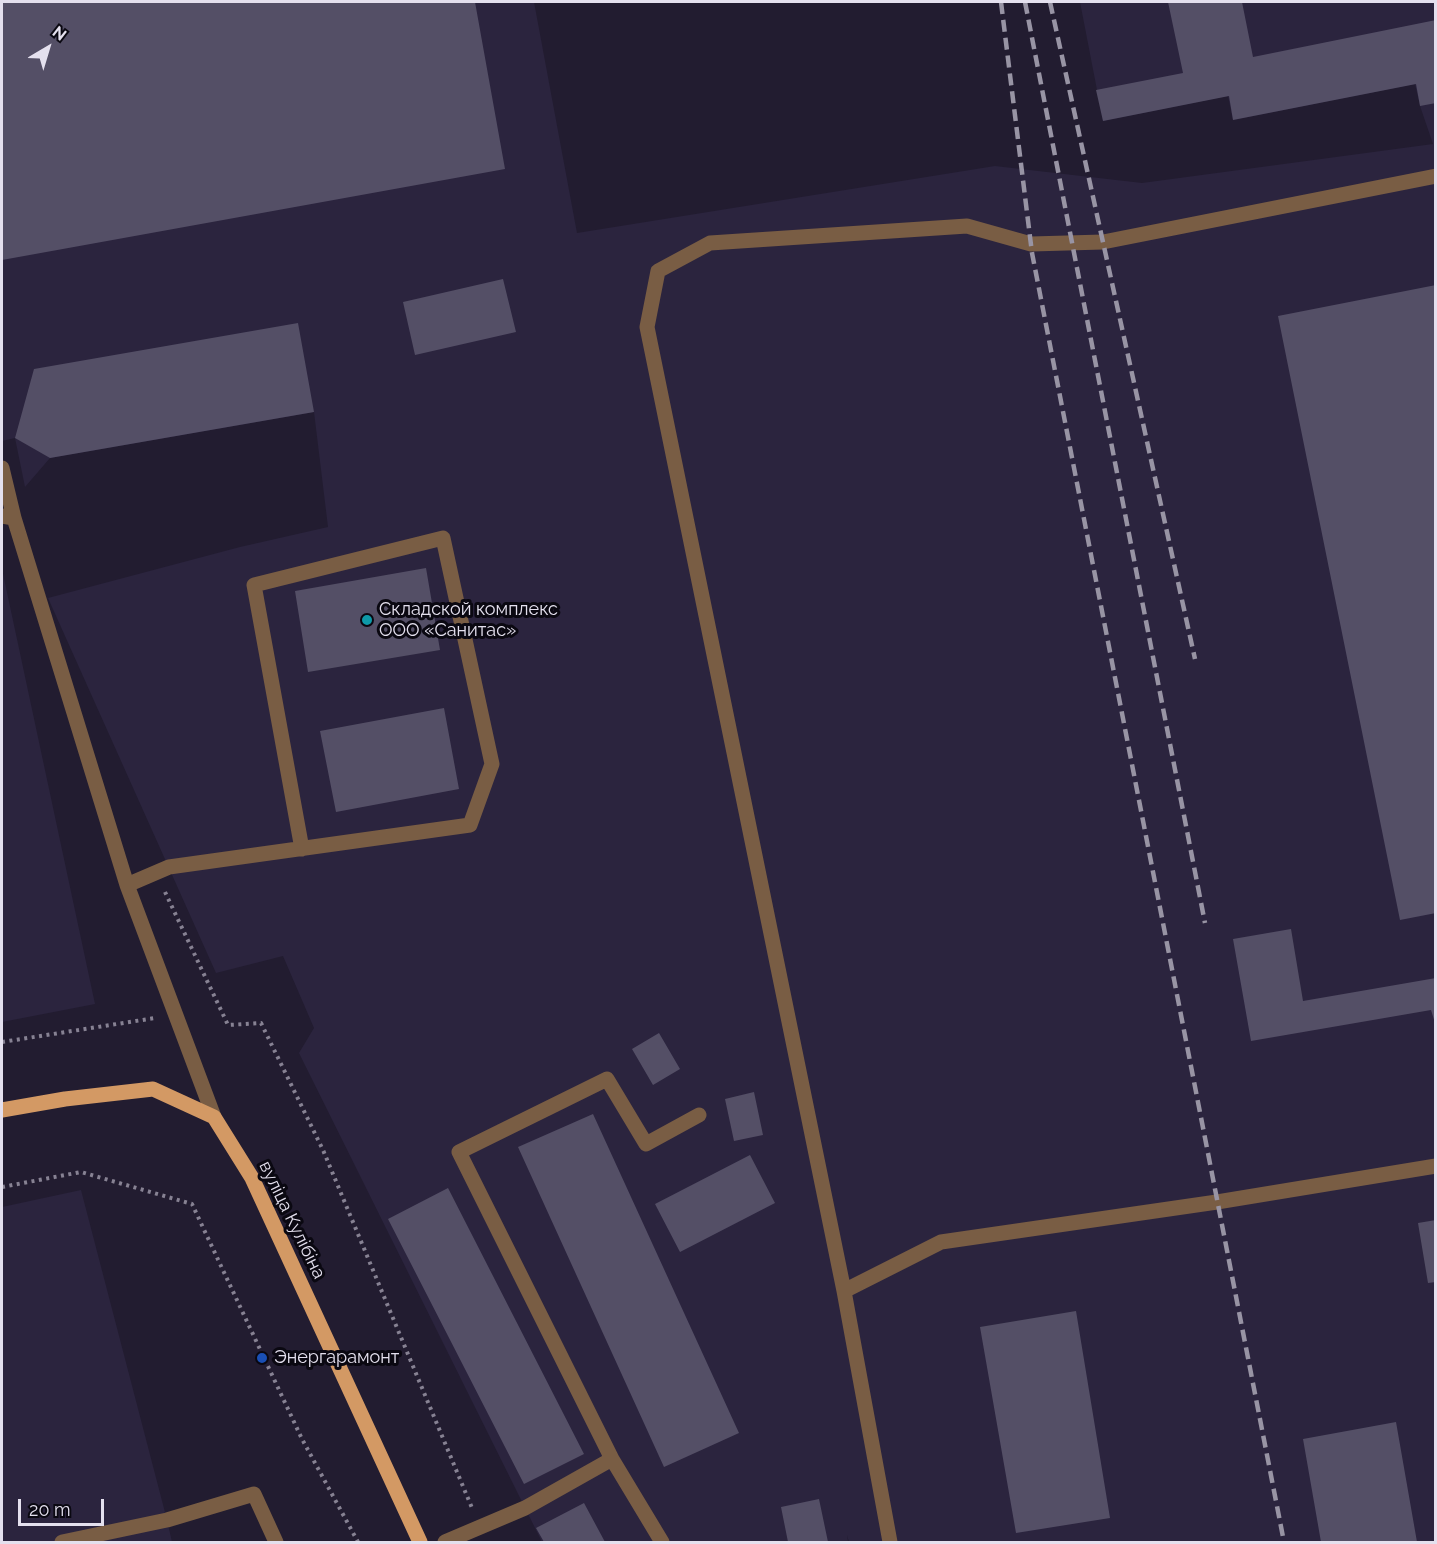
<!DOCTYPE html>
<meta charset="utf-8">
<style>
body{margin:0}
#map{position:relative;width:1437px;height:1544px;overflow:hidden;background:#221c30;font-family:Raleway,sans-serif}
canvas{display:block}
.frame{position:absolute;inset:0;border:3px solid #e4e0ee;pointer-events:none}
.north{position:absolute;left:18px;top:18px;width:60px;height:60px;-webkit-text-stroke:4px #0a0811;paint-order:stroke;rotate:38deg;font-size:16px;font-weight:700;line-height:24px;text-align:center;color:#e4e0ee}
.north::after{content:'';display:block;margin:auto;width:21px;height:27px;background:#e4e0ee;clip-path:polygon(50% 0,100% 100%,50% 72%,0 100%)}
.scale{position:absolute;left:18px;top:1499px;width:86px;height:27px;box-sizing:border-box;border:3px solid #e4e0ee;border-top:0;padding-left:8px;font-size:18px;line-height:21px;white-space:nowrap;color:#e4e0ee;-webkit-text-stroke:4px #0a0811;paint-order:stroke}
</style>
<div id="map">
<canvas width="1437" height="1544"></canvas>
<div class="frame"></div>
<div class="north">N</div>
<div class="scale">20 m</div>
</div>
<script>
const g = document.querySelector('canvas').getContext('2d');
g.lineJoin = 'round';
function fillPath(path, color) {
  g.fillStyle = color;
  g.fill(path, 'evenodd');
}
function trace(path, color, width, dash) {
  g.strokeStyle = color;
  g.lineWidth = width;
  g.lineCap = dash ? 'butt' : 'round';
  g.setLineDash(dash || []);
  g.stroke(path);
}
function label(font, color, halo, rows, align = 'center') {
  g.font = font + ' Raleway,sans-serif';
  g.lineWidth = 6;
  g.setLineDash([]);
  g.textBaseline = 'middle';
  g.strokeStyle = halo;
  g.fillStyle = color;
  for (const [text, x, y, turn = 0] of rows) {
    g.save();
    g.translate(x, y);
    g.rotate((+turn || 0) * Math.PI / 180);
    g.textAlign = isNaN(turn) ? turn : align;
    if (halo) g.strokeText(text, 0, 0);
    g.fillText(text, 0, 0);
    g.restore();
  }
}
fillPath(new Path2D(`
 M2,2H534L577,233L995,166L1142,183L1433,144L1420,106L1415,84L1233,120L1228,96L1103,121L1080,2H1435V1542H849L847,1535L848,1542H542L299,1053L314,1028L283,956L216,973L48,598L240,547L328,527L314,412L50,458L25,487L15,438L2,441Z
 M2,569L95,1004L2,1022Z
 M81,1190L167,1520L172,1542H2V1207Z`), '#2b243e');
fillPath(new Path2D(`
 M2,2H475L505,169L2,260Z
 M1168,2H1242L1253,57L1436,20V103L1420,106L1416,84L1233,120L1229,96L1103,121L1096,90L1183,73Z
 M503,279L516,332L415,355L403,302Z
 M1436,285V913L1400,920L1278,316Z
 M298,323L314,412L50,458L15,438L34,369Z
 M426,568L440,650L308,672L295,591Z
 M444,708L459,789L336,812L320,731Z
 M1291,929L1303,1001L1436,978V1026L1431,1010L1251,1041L1233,939Z
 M659,1033L680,1069L653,1085L632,1049Z
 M754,1092L763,1135L734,1141L725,1099Z
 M593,1114L739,1433L664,1467L518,1147Z
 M750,1155L775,1203L680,1252L655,1204Z
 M448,1188L584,1454L524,1484L388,1219Z
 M1436,1220V1282L1428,1283L1418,1223Z
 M1076,1311L1110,1518L1016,1533L980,1327Z
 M1396,1422L1417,1542H1321L1303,1439Z
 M819,1499L828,1542H788L781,1507Z
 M584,1503L605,1542H544L536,1528Z`), '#544f66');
trace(new Path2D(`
 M165,892L228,1025L261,1023L323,1150L472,1508
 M2,1042L155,1018
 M2,1187L81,1172L192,1204L302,1439L358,1542`), '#878293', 4, [3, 4.5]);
trace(new Path2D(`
 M2,468L14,518
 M2,516L14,518L127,885L214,1117
 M127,885L169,867L470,825L492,764L443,538L254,585L302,849
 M844,1291L941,1242L1217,1202L1436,1166
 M612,1459L459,1152L607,1079L646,1144L699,1115
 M62,1542L167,1520L254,1494L276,1542
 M445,1542L525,1508L612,1459L662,1542
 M890,1542L844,1291L647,327L658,271L710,243L967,226L1031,244L1103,242L1436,176`), '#795d44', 15);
trace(new Path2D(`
 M2,1110L65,1099L153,1089L214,1117L252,1178L420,1542`), '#d39964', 15);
trace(new Path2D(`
 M1001,2L1032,253L1284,1542
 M1025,2L1205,923
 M1050,2L1195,659`), '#9894a4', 4.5, [12, 6]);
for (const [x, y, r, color] of [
 [367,620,6,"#0f9aa8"],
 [262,1358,6,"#1a4fb4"]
]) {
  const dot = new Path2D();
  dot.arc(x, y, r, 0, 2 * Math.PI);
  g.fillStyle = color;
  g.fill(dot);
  trace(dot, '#0a0811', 2);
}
label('18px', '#e4e0ee', '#0a0811', [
 ["Складской комплекс",379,610],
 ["ООО «Санитас»",379,631],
 ["Энергарамонт",274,1358]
], 'left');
label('18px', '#e4e0ee', '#0a0811', [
 ["вуліца Кулібіна",292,1220,64]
]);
</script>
